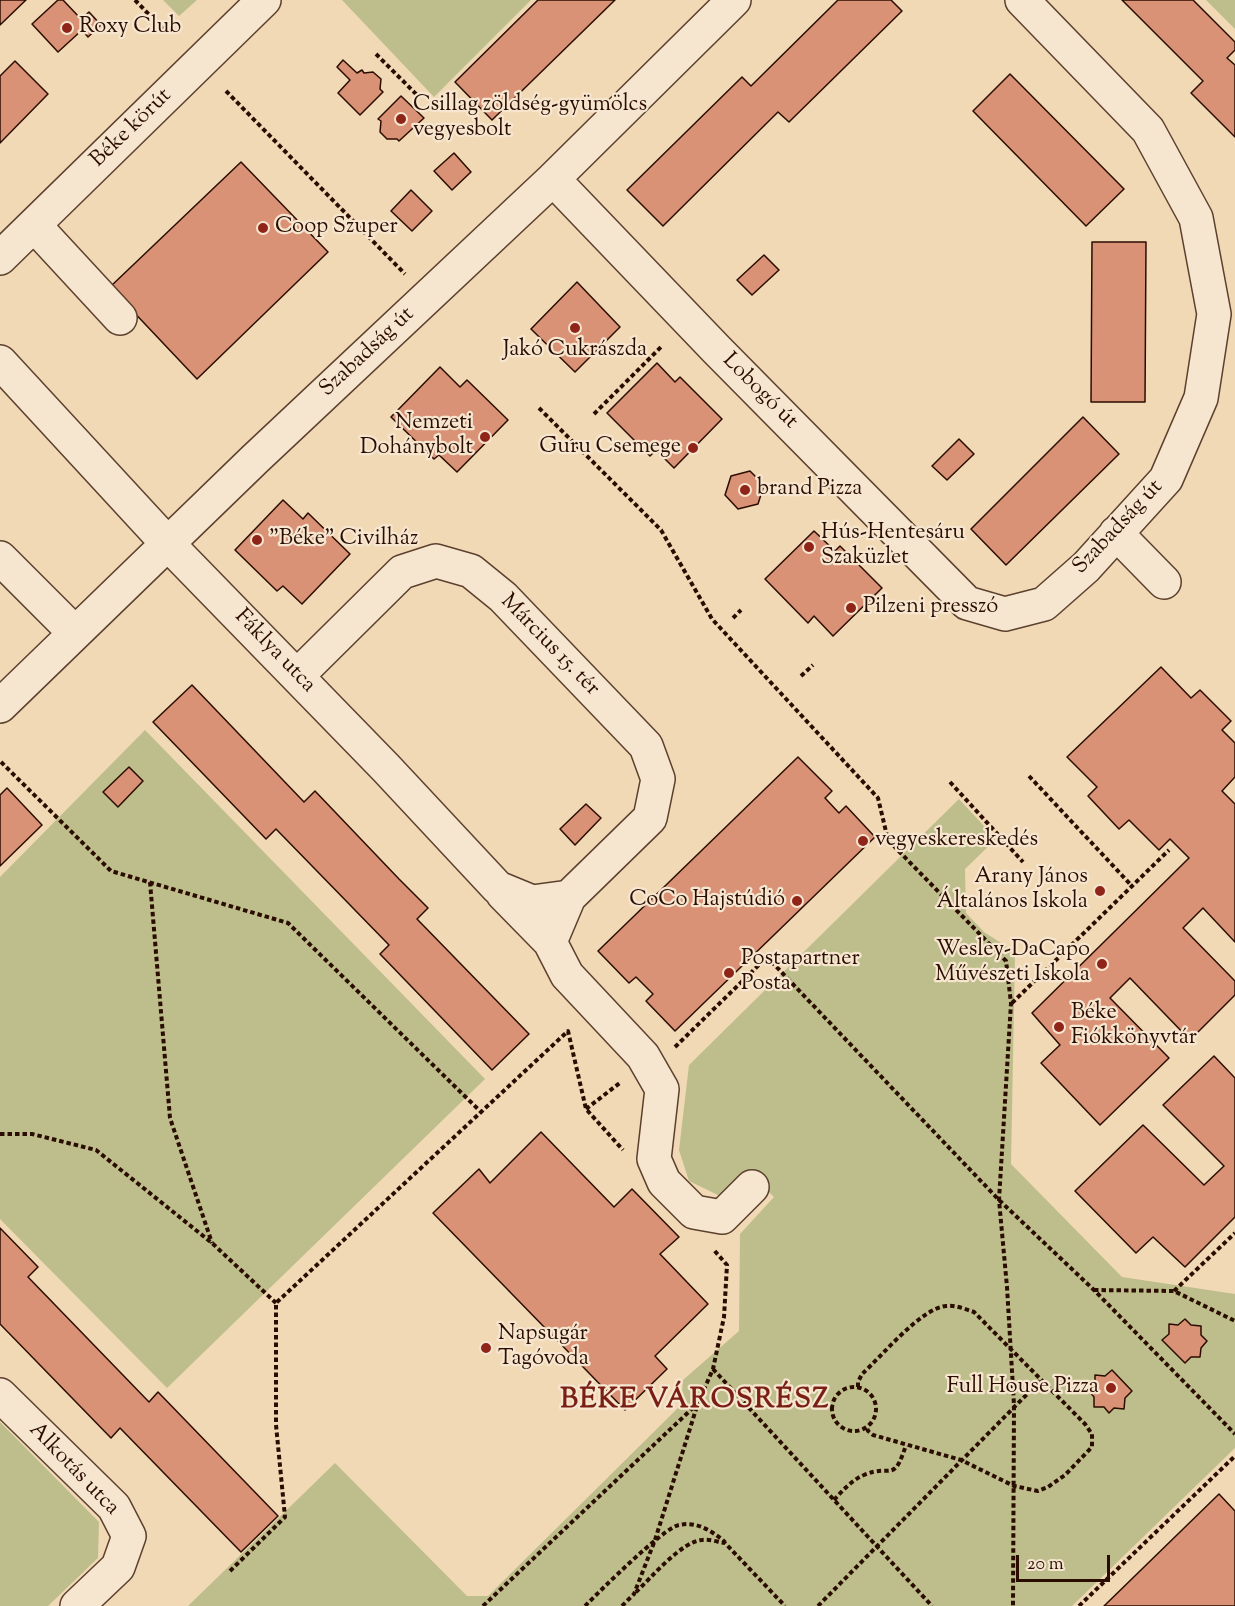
<!DOCTYPE html>
<meta charset="utf-8">
<style>
body{margin:0}
#map{position:relative;width:1235px;height:1606px;overflow:hidden;background:#f1d9b6;font-family:"Sorts Mill Goudy",serif}
canvas{display:block}
.scale{position:absolute;left:1016px;top:1555px;width:94px;height:27px;box-sizing:border-box;border:3px solid #2b0d00;border-top:0;padding-left:8px;font-size:18px;line-height:21px;white-space:nowrap;color:#2b0d00;-webkit-text-stroke:4px #f6e6d0;paint-order:stroke}
</style>
<div id="map">
<canvas width="1235" height="1606"></canvas>
<div class="scale">20 m</div>
</div>
<script>
const g = document.querySelector('canvas').getContext('2d');
g.lineJoin = 'round';
function fillPath(path, color) {
  g.fillStyle = color;
  g.fill(path, 'evenodd');
}
function trace(path, color, width, dash) {
  g.strokeStyle = color;
  g.lineWidth = width;
  g.lineCap = dash ? 'butt' : 'round';
  g.setLineDash(dash || []);
  g.stroke(path);
}
function label(font, color, halo, rows, align = 'center') {
  g.font = font + ' "Sorts Mill Goudy",serif';
  g.lineWidth = 4.5;
  g.setLineDash([]);
  g.textBaseline = 'middle';
  g.strokeStyle = halo;
  g.fillStyle = color;
  for (const [text, x, y, turn = 0] of rows) {
    g.save();
    g.translate(x, y);
    g.rotate((+turn || 0) * Math.PI / 180);
    g.textAlign = isNaN(turn) ? turn : align;
    if (halo) g.strokeText(text, 0, 0);
    g.fillText(text, 0, 0);
    g.restore();
  }
}
fillPath(new Path2D(`
 M163,0H197L179,16Z
 M342,0H531L434,97Z
 M1206,0H1235V29Z
 M145,730L485,1079L167,1388L0,1219V877Z
 M959,799L996,839L965,869L966,913L984,932L1015,952L1011,1164L1122,1277L1235,1294V1448L1072,1606H188L335,1463L467,1596H488L681,1405L683,1380L739,1331L740,1234L774,1197L748,1172L720,1196L689,1181L679,1150L689,1065Z
 M0,1422L99,1522L98,1558L48,1606H0Z`), '#bdbe8b');
const building = new Path2D(`
 M0,0H26L0,25Z
 M58,0H63L81,19L89,12L101,25L88,37L82,30L58,52L32,24Z
 M538,0H615L492,120L455,82Z
 M838,0H891L902,11L789,122L778,112L663,226L627,190L742,77L751,86Z
 M1122,0H1193L1235,42V50L1227,58L1235,65V137L1191,93L1203,81Z
 M343,60L357,73L362,70L364,73L373,72L381,79L380,89L383,92L360,115L338,93L350,80L337,67Z
 M15,61L48,94L0,143V76Z
 M1010,74L1124,189L1086,226L973,111Z
 M401,96L424,118L399,141L397,139H387L380,132L381,121L378,119Z
 M454,153L471,172L452,190L434,171Z
 M241,162L328,252L197,379L110,287Z
 M411,190L432,211L412,231L391,211Z
 M1092,242H1146L1145,402H1091Z
 M764,255L779,270L752,295L737,280Z
 M577,282L620,327L575,372L531,329Z
 M657,363L675,382L680,377L722,419L674,468L656,450L650,456L607,413Z
 M440,367L460,387L467,380L508,420L457,472L439,455L434,459L391,417Z
 M1083,417L1119,454L1006,565L971,529Z
 M959,439L974,454L947,480L932,466Z
 M750,471L764,485L758,504L738,509L725,495L731,476Z
 M283,500L303,519L308,513L350,554L302,604L283,586L277,591L235,550Z
 M814,531L835,551L840,546L882,588L833,636L814,616L808,623L765,579Z
 M1161,667L1191,698L1200,690L1231,721L1222,730L1235,743V777L1222,791L1235,804V942L1203,908L1183,928L1235,981V995L1190,1040L1130,978L1110,998L1169,1058L1100,1125L1041,1063L1060,1045L1032,1013L1189,858L1170,839L1159,850L1129,820L1119,829L1088,796L1097,787L1067,757Z
 M192,685L304,802L315,791L399,879L428,908L417,919L529,1034L492,1070L380,954L389,945L276,829L266,839L153,722Z
 M798,757L832,791L825,798L839,813L846,806L875,837L675,1031L646,1001L653,994L636,977L629,983L598,951Z
 M129,767L143,781L118,807L103,792Z
 M7,788L42,825L0,866V795Z
 M586,804L601,818L575,845L560,829Z
 M1214,1056L1235,1078V1217L1185,1267L1153,1237L1136,1253L1075,1191L1143,1125L1204,1185L1224,1166L1163,1105Z
 M541,1132L614,1207L632,1189L679,1237L660,1254L708,1304L655,1356L667,1369L625,1410L433,1213L479,1169L490,1183Z
 M0,1228L38,1267L28,1277L149,1402L158,1392L278,1516L241,1552L120,1428L111,1438L0,1324Z
 M1185,1319L1191,1325L1201,1326V1335L1207,1341L1201,1348L1200,1357H1191L1185,1363L1162,1340L1169,1334V1324L1178,1325Z
 M1112,1370L1132,1391L1125,1398L1124,1409L1114,1408L1109,1413L1104,1407H1094V1397L1089,1391L1095,1386V1375L1105,1376Z
 M1219,1494L1235,1511V1606H1104Z`);
fillPath(building, '#d99276');
trace(building, '#2b0d00', 1.5);
const minor = new Path2D(`
 M553,179L717,350L967,603L1005,614L1044,604L1086,567L1166,479L1201,398L1214,314L1196,218L1148,130L1022,0
 M34,225L120,318
 M0,258L264,0
 M0,362L168,544L386,768L498,888L532,902L569,897
 M1116,533L1164,582
 M0,558L75,633
 M297,676L402,572L436,561L471,571L503,597L646,746L658,779L650,818L569,897L550,942L503,894
 M0,706L255,459L553,179L734,0
 M550,942L567,975L643,1056L662,1089L654,1159L664,1182L694,1212L722,1217L752,1187
 M0,1395L114,1507L129,1536L118,1567L77,1606`);
trace(minor, '#5c402e', 36);
trace(new Path2D(`
 M135,0L163,29
 M376,54L417,95
 M226,91L405,274
 M539,408L661,530L712,619L878,798L888,840L1006,961L1011,1003L999,1200L1007,1287L1014,1405L1013,1606
 M594,414L662,346
 M733,618L741,610
 M801,676L813,665
 M1,762L111,871L288,923L482,1113
 M1029,776L1132,886
 M950,782L1023,862
 M150,882L170,1118L212,1243
 M1012,1003L1169,850
 M675,1047L767,957L999,1200L1094,1290L1235,1434
 M586,1109L621,1082
 M0,1134H32L96,1150L212,1243L276,1303
 M1094,1290L1174,1291L1235,1321
 M1174,1291L1235,1233
 M713,1369L932,1606
 M832 1409a22 22 0 1 1 44 0a22 22 0 1 1-44 0Z
 M858,1387V1382L862,1374C882,1356 921,1308 946,1306C956,1305 965,1309 974,1312L1085,1424L1092,1434V1447L1065,1475L1048,1487L1038,1491L1014,1486L961,1460L873,1435L868,1431L867,1427
 M834,1500C843,1490 852,1480 864,1475C892,1463 893,1485 906,1445
 M230,1571L285,1517L276,1425V1303L568,1031L586,1109L623,1150
 M636,1592C651,1578 682,1541 702,1540C709,1539 718,1542 725,1543L785,1606
 M483,1606L696,1405
 M585,1606C600,1591 663,1528 679,1525C697,1521 712,1531 725,1542
 M622,1606L634,1594L655,1540L698,1403L713,1369L724,1317L727,1265L713,1249
 M818,1606L1040,1381
 M1079,1606L1235,1456`), '#2b0d00', 4, [4.5, 3]);
trace(minor, '#f6e6d0', 33);
for (const [x, y, r, color] of [
 [67,28,6,"#8f2418"],
 [401,119,6,"#8f2418"],
 [263,228,6,"#8f2418"],
 [575,328,6,"#8f2418"],
 [485,437,6,"#8f2418"],
 [693,448,6,"#8f2418"],
 [745,490,6,"#8f2418"],
 [257,540,6,"#8f2418"],
 [809,547,6,"#8f2418"],
 [851,608,6,"#8f2418"],
 [863,841,6,"#8f2418"],
 [1100,891,6,"#8f2418"],
 [797,901,6,"#8f2418"],
 [1102,964,6,"#8f2418"],
 [729,973,6,"#8f2418"],
 [1059,1027,6,"#8f2418"],
 [486,1348,6,"#8f2418"],
 [1111,1388,6,"#8f2418"]
]) {
  const dot = new Path2D();
  dot.arc(x, y, r, 0, 2 * Math.PI);
  g.fillStyle = color;
  g.fill(dot);
  trace(dot, '#f6e6d0', 2);
}
label('22px', '#2b0d00', '#f6e6d0', [
 ["Roxy Club",79,28],
 ["Csillag zöldség-gyümölcs",413,106],
 ["vegyesbolt",413,131],
 ["Coop Szuper",275,228],
 ["Jakó Cukrászda",575,351,"center"],
 ["Nemzeti",473,424,"right"],
 ["Dohánybolt",473,449,"right"],
 ["Guru Csemege",681,448,"right"],
 ["brand Pizza",757,490],
 ["Hús-Hentesáru",821,534],
 ["Szaküzlet",821,559],
 ["\"Béke\" Civilház",269,540],
 ["Pilzeni presszó",863,608],
 ["vegyeskereskedés",875,841],
 ["Arany János",1088,878,"right"],
 ["Általános Iskola",1088,903,"right"],
 ["CoCo Hajstúdió",785,901,"right"],
 ["Wesley-DaCapo",1090,951,"right"],
 ["Művészeti Iskola",1090,976,"right"],
 ["Postapartner",741,960],
 ["Posta",741,985],
 ["Béke",1071,1014],
 ["Fiókkönyvtár",1071,1039],
 ["Napsugár",498,1335],
 ["Tagóvoda",498,1360],
 ["Full House Pizza",1099,1388,"right"]
], 'left');
label('22px', '#2b0d00', '#f6e6d0', [
 ["Béke körút",132,129,-44],
 ["Szabadság út",368,353,-43],
 ["Lobogó út",759,392,45],
 ["Szabadság út",1119,528,-47],
 ["Március 15. tér",549,646,46],
 ["Fáklya utca",274,652,46],
 ["Alkotás utca",73,1470,46]
]);
g.letterSpacing = '1.5px';
label('bold 28px', '#7a1f14', '#f6e6d0', [
 ["BÉKE VÁROSRÉSZ",695,1402]
]);
g.letterSpacing = '0px';
</script>
